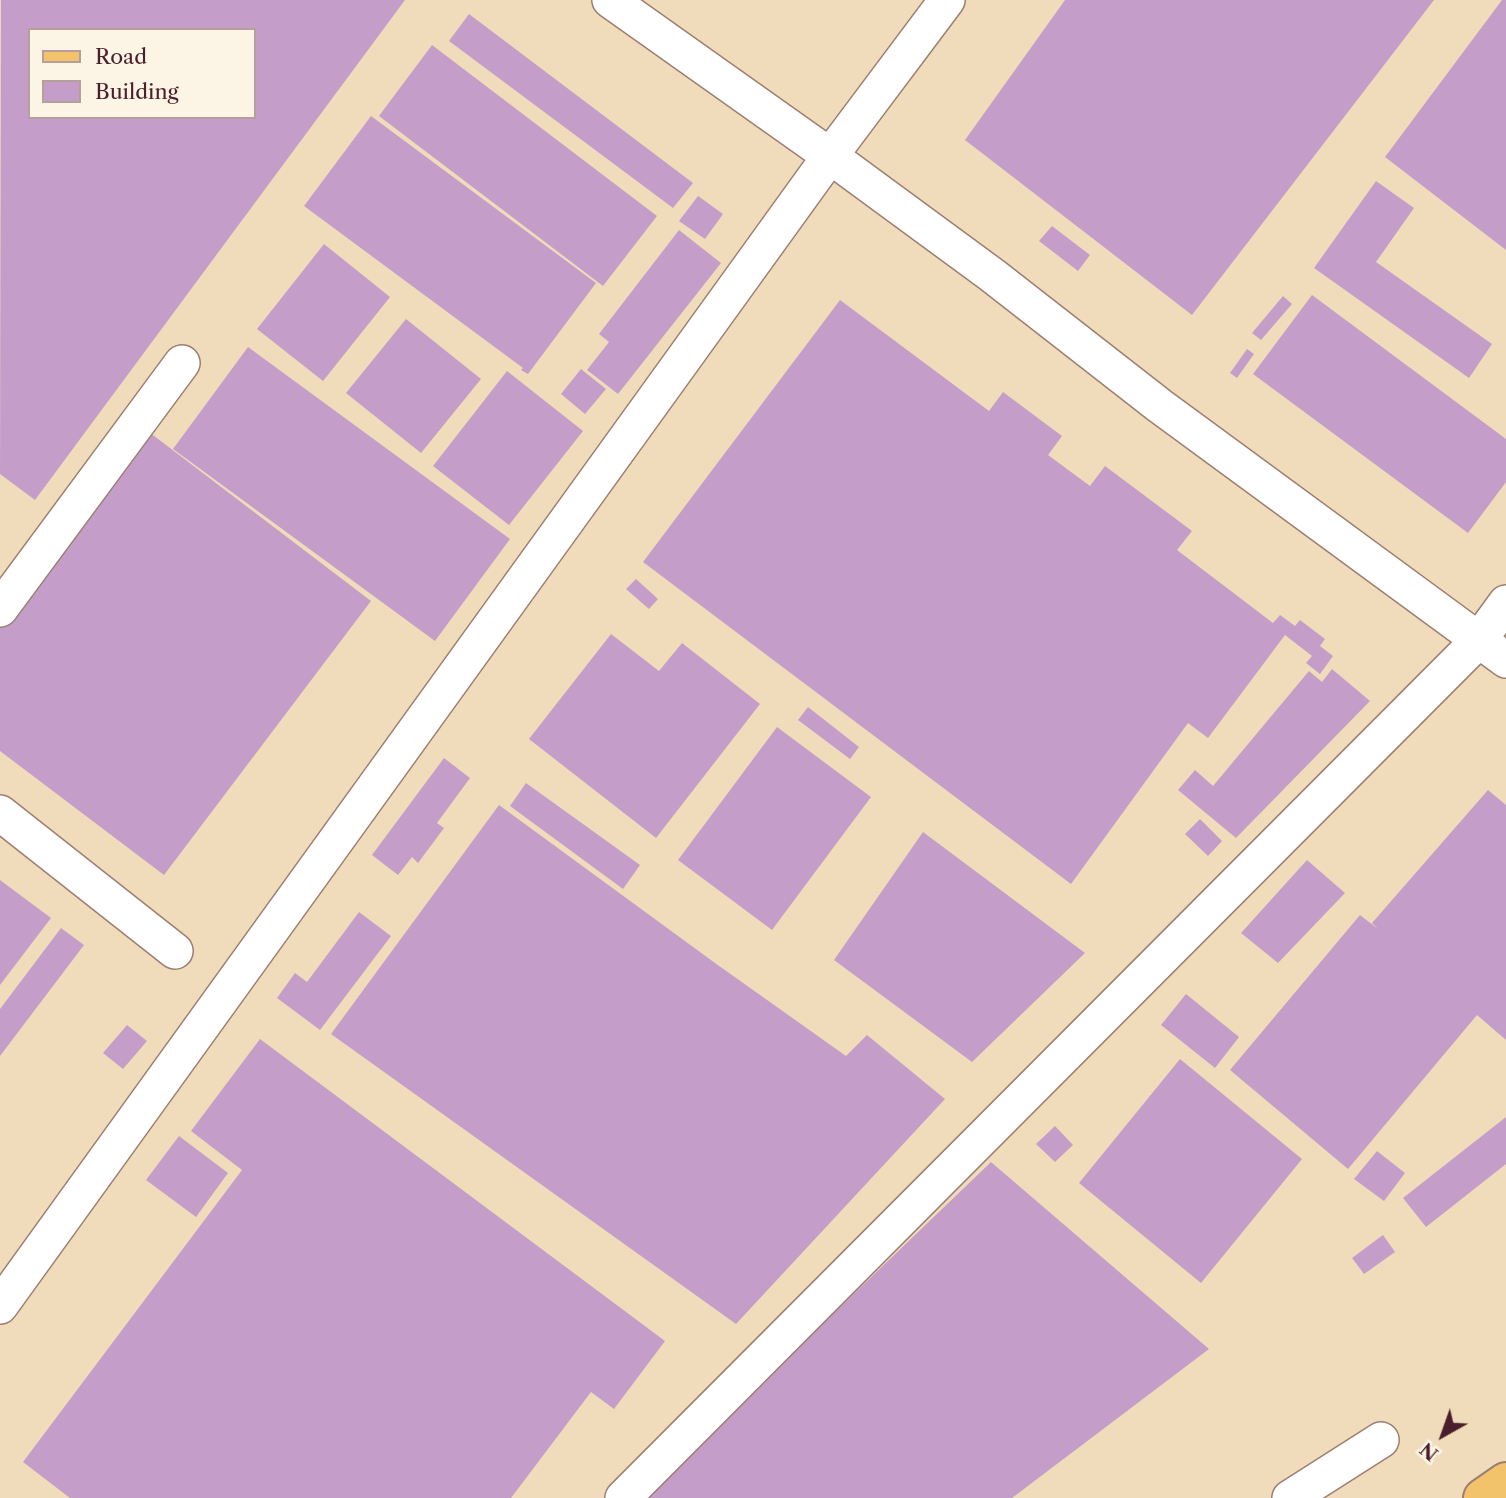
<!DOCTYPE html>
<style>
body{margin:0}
#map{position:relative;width:1506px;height:1498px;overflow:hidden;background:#f0dcba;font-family:"Libre Caslon Text",serif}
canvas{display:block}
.legend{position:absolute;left:28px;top:28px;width:228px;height:91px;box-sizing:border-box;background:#fcf5e5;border:2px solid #b59f9b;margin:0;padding:9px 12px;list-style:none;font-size:21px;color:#4a1f2b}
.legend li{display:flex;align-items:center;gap:14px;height:35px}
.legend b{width:35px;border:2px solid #b59f9b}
.north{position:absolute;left:1408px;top:1400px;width:70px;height:70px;-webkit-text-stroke:5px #fcf5e5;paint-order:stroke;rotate:220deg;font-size:19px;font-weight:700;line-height:28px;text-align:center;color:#4a1f2b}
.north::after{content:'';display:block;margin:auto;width:24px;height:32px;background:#4a1f2b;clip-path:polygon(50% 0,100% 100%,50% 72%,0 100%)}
</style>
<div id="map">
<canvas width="1506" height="1498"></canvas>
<ul class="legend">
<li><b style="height:9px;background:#f2c36a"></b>Road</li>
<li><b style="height:19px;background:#c49ec9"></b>Building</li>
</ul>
<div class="north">N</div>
</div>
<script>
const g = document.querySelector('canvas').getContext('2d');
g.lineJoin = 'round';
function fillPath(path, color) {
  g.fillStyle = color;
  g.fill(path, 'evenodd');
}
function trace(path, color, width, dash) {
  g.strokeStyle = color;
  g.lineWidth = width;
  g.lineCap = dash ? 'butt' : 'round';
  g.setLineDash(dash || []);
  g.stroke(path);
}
fillPath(new Path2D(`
 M1,0H405L35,500L0,474ZM30,30H254V117H30Z
 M1065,0H1434L1192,315L965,140Z
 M1502,0H1506V250L1385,157Z
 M469,14L693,183L673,208L449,41Z
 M432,45L657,216L603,286L379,116Z
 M371,116L596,283L528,374L521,370L523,368L304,206Z
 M1376,181L1414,208L1376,262L1492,344L1469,378L1314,268Z
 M698,196L723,214L705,239L679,221Z
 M1052,226L1090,255L1078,271L1039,241Z
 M679,230L721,263L618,394L587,370L609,342L599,334Z
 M324,244L390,297L323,381L257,329Z
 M1312,295L1506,439V482L1468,533L1253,374Z
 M1283,296L1292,304L1261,340L1252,333Z
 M840,300L989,411L1003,392L1062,436L1048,455L1090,486L1105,466L1192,531L1177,550L1273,623L1280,615L1295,626L1300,620L1325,639L1320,646L1333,656L1320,674L1306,663L1312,656L1285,635L1208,738L1188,723L1071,884L643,562Z
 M406,319L481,379L421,453L346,393Z
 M248,347L510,539L435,641L173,449Z
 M1247,349L1254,354L1237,378L1230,373Z
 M581,369L606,389L585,414L561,394Z
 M507,371L583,431L509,525L433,466Z
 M145,429L371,601L164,875L0,751V621Z
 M636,579L658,599L649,609L626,589Z
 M611,634L659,671L682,643L760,704L656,838L529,739Z
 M1332,669L1370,701L1236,838L1178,790L1195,770L1213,786L1309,671L1322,682Z
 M808,707L859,747L850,759L798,720Z
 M777,727L871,797L772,930L678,860Z
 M444,758L470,778L437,823L444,828L418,863L412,857L398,875L372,855Z
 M526,783L640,865L623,889L510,806Z
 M1488,790L1506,805V1040L1477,1015L1348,1169L1230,1070L1360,915L1378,929L1372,923Z
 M499,805L715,963L846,1056L867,1035L945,1099L736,1324L331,1034Z
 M1200,819L1222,841L1208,856L1185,834Z
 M923,832L1085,953L972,1062L834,960Z
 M1307,860L1345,893L1278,963L1241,933Z
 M0,880L51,918L0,985Z
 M359,912L391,936L320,1030L277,998L295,973L307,982Z
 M61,928L84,945L0,1056V1009Z
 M1186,994L1239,1037L1215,1068L1161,1025Z
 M127,1025L147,1041L123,1069L103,1053Z
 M260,1039L665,1341L614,1409L591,1392L511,1498H70L23,1462L242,1170L191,1131Z
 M1180,1059L1302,1159L1201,1283L1079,1183Z
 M1506,1117V1164L1426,1227L1403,1198Z
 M1055,1126L1073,1145L1055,1162L1036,1144Z
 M179,1136L228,1173L196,1217L146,1180Z
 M1377,1151L1405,1173L1384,1201L1354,1179Z
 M991,1162L1209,1349L1012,1498H641Z
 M1383,1235L1395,1252L1364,1274L1352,1258Z`), '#c49ec9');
const minor = new Path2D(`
 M610,0L830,156L992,275L1160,406L1506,660
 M0,609L182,363
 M0,813L175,951
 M0,1306L830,156L947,0
 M623,1498L1479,640L1506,603
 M1290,1498L1381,1440`);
const major = new Path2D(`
 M1483,1498L1506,1482`);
trace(minor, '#9d7e72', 38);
trace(major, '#9d7e72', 42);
trace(minor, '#fff', 35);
trace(major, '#f2c36a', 38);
</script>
